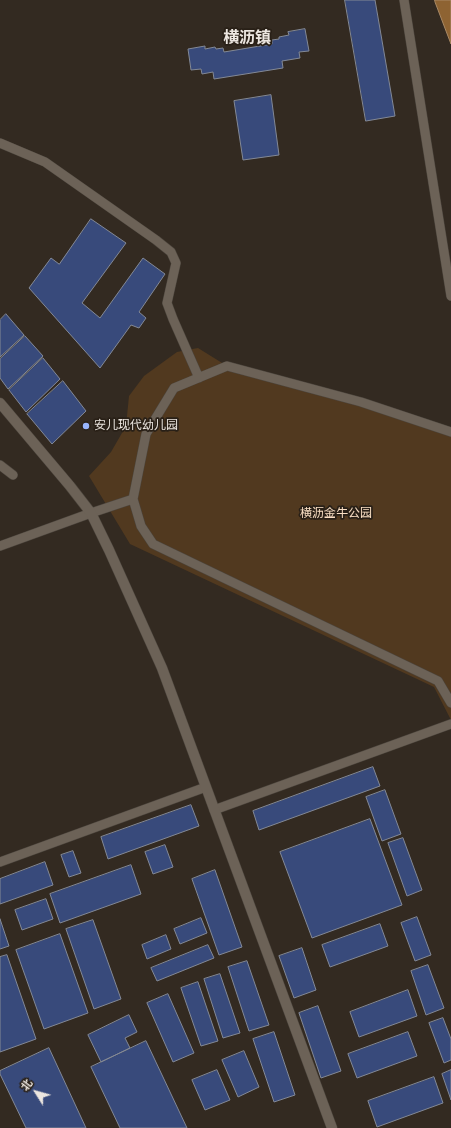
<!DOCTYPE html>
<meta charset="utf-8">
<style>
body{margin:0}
#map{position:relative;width:451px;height:1128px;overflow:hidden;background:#332a21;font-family:"Titillium Web","Noto Sans SC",sans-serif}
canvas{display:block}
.north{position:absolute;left:16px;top:1072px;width:40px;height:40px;-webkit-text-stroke:3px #292017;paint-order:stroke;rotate:307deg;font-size:11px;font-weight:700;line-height:16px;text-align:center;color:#ece6e0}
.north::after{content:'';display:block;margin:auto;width:14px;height:18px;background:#ece6e0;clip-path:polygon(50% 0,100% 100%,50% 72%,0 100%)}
</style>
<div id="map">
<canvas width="451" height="1128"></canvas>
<div class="north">北</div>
</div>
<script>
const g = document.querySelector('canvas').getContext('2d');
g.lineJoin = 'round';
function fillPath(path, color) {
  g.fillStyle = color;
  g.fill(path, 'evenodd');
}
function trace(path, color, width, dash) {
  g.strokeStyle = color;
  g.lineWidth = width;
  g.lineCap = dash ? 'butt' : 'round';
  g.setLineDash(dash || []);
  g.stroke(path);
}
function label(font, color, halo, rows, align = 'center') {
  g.font = font + ' "Titillium Web","Noto Sans SC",sans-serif';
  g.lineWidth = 3.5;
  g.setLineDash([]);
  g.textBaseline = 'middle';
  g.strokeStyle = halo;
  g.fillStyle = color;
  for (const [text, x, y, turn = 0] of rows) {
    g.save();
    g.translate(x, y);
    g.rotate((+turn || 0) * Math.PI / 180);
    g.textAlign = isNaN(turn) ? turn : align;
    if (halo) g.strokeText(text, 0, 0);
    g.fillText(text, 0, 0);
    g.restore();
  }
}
fillPath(new Path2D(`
 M198,348L227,366L361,402L451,436V720L434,687L130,544L89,476L111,452L126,426L129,396L144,376L177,352Z`), '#51391f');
const water = new Path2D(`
 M435,0H451V44L435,2Z`);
fillPath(water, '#8e6332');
trace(water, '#aa8a66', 1);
const building = new Path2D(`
 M345,0H375L395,116L366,121Z
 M305,29L309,51L299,52L300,58L282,61L283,68L214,79L213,72L202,74L201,69L191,70L188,49L205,46V49L215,47L216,49L223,48L224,52L272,44V40L279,39V37L289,35L288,32Z
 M271,95L279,155L243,160L234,101Z
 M91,219L126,243L82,303L100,318L143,258L165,274L139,312L146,318L139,328L131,325L100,368L29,288L51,258L59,264Z
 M6,314L24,335L0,357V320Z
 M25,336L43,356L8,389L0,378V359Z
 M43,358L60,379L26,412L9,390Z
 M63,381L86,411L52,444L27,414Z
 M373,767L380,786L259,830L253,811Z
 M385,790L401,834L382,841L366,797Z
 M191,805L199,826L108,859L101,837Z
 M370,819L402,905L312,938L280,852Z
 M403,838L422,890L407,896L388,843Z
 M165,845L173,867L153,874L145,852Z
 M73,851L81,873L69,877L61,855Z
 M45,862L53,885L0,904V879Z
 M131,865L141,894L60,923L50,894Z
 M215,870L242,947L219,955L192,879Z
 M46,899L53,919L22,930L15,910Z
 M417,917L431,955L415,961L401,923Z
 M201,918L207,933L180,944L174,929Z
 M0,919L9,946L0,949Z
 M93,920L121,999L94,1009L66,929Z
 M380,924L388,946L330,967L322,945Z
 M60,934L88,1013L44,1029L16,950Z
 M166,935L171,949L147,959L142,945Z
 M208,945L214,958L157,981L151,968Z
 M302,948L316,990L294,998L279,956Z
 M7,955L36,1039L0,1052V957Z
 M247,961L269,1025L249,1031L228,967Z
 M428,965L444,1008L426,1015L411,971Z
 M220,974L240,1033L223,1038L204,979Z
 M198,982L218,1041L201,1046L181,988Z
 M408,990L417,1016L359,1037L350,1012Z
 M168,994L194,1053L173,1062L147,1003Z
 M318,1006L341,1071L321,1078L299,1013Z
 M129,1015L137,1032L125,1038L130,1048L101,1062L88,1035Z
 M443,1018L451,1039V1060L444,1063L429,1023Z
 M274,1032L295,1095L274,1102L253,1039Z
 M408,1032L417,1056L357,1078L348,1054Z
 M146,1041L187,1128H120L91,1067Z
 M49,1048L86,1128H26L0,1074V1071Z
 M244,1051L259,1087L238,1097L222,1060Z
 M217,1070L230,1100L205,1110L192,1080Z
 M451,1070V1100L442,1074Z
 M434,1077L443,1103L377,1127L368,1101Z`);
fillPath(building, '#384a7b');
trace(building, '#838996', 1);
const minor = new Path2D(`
 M404,0L451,296
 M0,143L45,162L156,240L171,252L176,263L167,303L173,319L199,378
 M451,432L361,402L227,366L174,388L146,434L133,499L141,526L153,544L438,681L451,703
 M0,465L13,475
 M0,546L91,513L133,499
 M214,810L451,724
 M0,862L206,787`);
const tertiary = new Path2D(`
 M0,403L70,486L91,513L109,550L162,668L332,1128`);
trace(minor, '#4c453d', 10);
trace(tertiary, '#4c453d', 11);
trace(minor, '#6c6257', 9);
trace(tertiary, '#6c6257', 10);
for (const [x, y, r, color] of [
 [86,426,4,"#98b5fd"]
]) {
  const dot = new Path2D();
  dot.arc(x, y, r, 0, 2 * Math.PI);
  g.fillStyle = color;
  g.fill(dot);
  trace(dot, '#292017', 1.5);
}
label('12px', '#ece6e0', '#292017', [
 ["安儿现代幼儿园",94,426]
], 'left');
label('12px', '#f9dec3', '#292017', [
 ["横沥金牛公园",336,514]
]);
label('bold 16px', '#ece6e0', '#292017', [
 ["横沥镇",247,39]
]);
</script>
